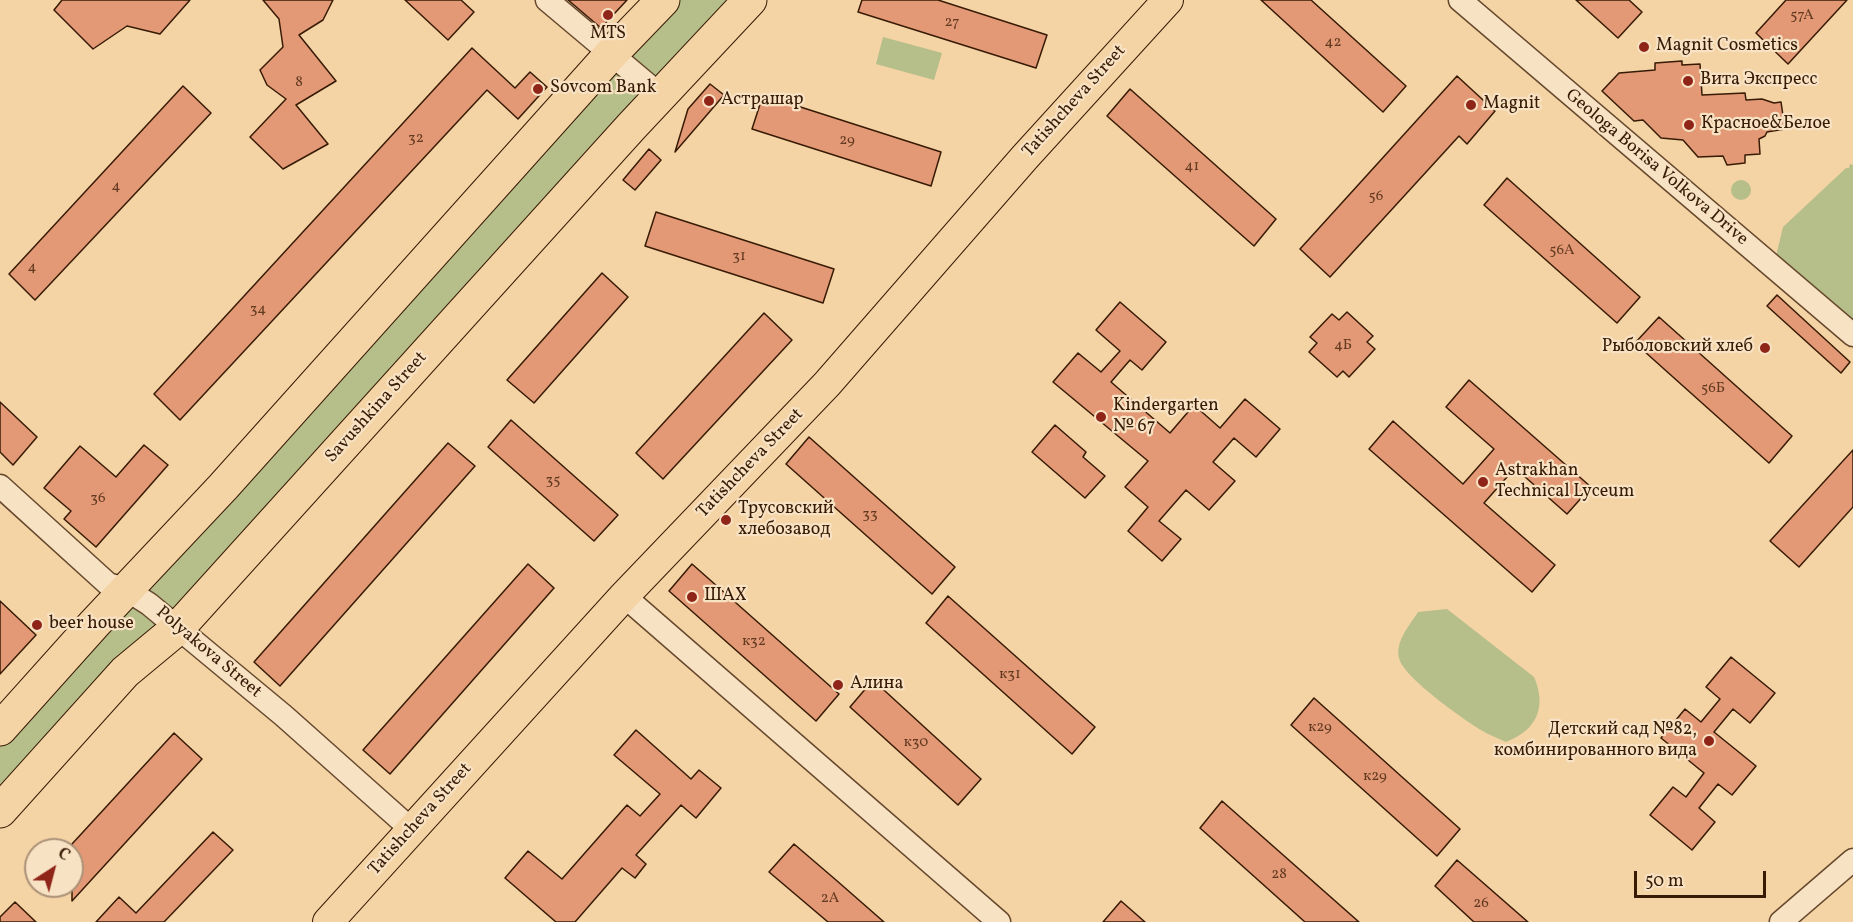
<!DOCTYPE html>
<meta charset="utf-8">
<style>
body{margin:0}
#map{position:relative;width:1853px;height:922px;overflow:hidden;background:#f4d3a5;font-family:Vollkorn,serif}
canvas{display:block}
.north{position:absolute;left:24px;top:838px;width:60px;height:60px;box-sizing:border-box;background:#f8e2c4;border:2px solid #ab9278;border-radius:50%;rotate:36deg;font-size:16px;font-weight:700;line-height:24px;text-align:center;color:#371b05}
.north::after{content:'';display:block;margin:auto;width:21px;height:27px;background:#8f2418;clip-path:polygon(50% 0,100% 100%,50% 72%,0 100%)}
.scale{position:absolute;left:1634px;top:871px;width:132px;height:27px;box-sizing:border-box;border:3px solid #371b05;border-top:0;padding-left:8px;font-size:18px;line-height:21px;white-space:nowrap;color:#371b05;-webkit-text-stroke:4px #f8e2c4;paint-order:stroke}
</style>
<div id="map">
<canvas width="1853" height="922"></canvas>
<div class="north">С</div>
<div class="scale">50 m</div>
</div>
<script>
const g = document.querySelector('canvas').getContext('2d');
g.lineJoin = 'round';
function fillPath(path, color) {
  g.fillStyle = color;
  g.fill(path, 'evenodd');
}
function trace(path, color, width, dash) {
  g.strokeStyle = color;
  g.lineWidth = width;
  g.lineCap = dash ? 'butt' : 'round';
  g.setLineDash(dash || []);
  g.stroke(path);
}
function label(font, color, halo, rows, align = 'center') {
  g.font = font + ' Vollkorn,serif';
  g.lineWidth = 4.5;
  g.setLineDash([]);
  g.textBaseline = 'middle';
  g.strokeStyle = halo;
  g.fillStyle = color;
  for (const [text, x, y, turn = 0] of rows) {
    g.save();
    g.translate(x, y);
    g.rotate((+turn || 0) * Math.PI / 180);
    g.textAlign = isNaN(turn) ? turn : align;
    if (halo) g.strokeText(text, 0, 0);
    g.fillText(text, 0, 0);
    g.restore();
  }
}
fillPath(new Path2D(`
 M663,0H750L0,811V729Z
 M883,37L942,53L934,80L876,64Z
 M1850,164L1853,165V326L1776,256L1783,227L1846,168H1849Z
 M1731 190a10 10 0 1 1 20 0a10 10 0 1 1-20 0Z
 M1447,609L1534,677C1547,707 1537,730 1506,742C1498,738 1489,735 1481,730C1463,719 1403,677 1399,658C1395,641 1410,625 1418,612Z`), '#b6be8a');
const building = new Path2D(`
 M62,0H190L160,34L127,26L93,49L54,10Z
 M263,0H333L323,20L299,35L336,81L296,105L328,144L283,169L250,137L286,99L267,85L260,70L283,47L279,19Z
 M405,0H461L474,12L448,40Z
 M568,0H627L601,28Z
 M862,0H938L1047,35L1036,68L858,12Z
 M1261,0H1311L1406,86L1383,112Z
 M1576,0H1629L1642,12L1618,38Z
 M1786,0H1847L1788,64L1756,33Z
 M472,48L515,88L530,72L547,87L518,119L487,90L180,420L154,394Z
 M1682,61V65L1700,64L1702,95L1745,93L1746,100L1762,99L1774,103L1781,102L1785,129L1767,132L1765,136L1759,139L1760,154L1745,155V163L1727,165L1723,156L1698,157L1683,140L1661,138L1643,120L1634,121L1602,91L1619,73L1655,70V63Z
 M1457,76L1495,111L1467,144L1459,136L1330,277L1300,249Z
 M710,84L724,95L675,152L688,109Z
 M183,86L211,113L35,300L9,274Z
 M1130,89L1276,219L1254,246L1107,116Z
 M763,95L941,152L931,186L752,129Z
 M649,149L661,160L635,190L623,180Z
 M1507,178L1640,297L1617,323L1484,205Z
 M656,212L834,269L823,303L645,246Z
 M602,273L628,297L534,403L507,380Z
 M1777,295L1850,362L1841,373L1767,306Z
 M1120,302L1166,342L1142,370L1130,360L1111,382L1170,433L1194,405L1220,428L1245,399L1280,429L1256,457L1234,438L1213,462L1235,481L1209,510L1186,490L1159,521L1181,539L1162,561L1128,531L1148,507L1125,487L1148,461L1053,382L1078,353L1101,372L1120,351L1096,330Z
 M1347,312L1373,336L1367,342L1375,349L1349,377L1343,371L1337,377L1309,352L1317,343L1310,337L1332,314L1339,320Z
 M764,313L792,340L663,479L636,453Z
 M1659,317L1792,436L1769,463L1635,343Z
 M1469,380L1591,487L1567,514L1515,468L1484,503L1555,565L1532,592L1369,449L1393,421L1463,484L1494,449L1446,407Z
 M0,402L37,437L13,465L0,452Z
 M511,420L618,515L594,541L488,447Z
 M1055,425L1086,452L1083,457L1105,476L1085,498L1032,452Z
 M809,437L955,567L932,594L786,464Z
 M448,443L475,466L280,686L254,662Z
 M144,445L168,465L96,547L64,519L71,511L44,488L80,446L116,477Z
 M1853,450V507L1799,567L1770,541Z
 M528,564L554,588L390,774L363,750Z
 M692,564L839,694L816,721L669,591Z
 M948,596L1095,727L1072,754L926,623Z
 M0,601L36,635L0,674Z
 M1731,657L1775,693L1750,723L1733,709L1714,732L1756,766L1732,795L1718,784L1699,808L1715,822L1692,850L1650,815L1673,787L1686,797L1704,773L1661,738L1685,709L1701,722L1720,699L1706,687Z
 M873,680L981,779L958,805L850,707Z
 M1314,698L1460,829L1437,856L1291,725Z
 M636,730L691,779L699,770L721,788L696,818L681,805L636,855L646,864L635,878L622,868L575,922H556L505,878L528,851L562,879L627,805L640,816L660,794L614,755Z
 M174,733L202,759L72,901V844Z
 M1222,801L1359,922H1305L1200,828Z
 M213,832L233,850L164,922H96L119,897L136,913Z
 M794,844L836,880L884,922H828L769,872Z
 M1457,860L1528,922H1474L1435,886Z
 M1121,901L1145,922H1103Z
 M15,902L36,922H0V917Z`);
fillPath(building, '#e39975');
trace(building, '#371b05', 1.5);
const minor = new Path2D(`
 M547,0L660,95
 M1460,0L1853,335
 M0,486L108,584L127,590L149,604L284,716L412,830
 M624,596L999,922
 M1781,922L1853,860`);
const major = new Path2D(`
 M328,922L624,596L827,384L1025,157L1168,0`);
const highway = new Path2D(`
 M0,729L95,623L223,487L611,54L663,0
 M0,811L125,672L178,628L631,127L750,0`);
trace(minor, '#66492d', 25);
trace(major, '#371b05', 32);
trace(highway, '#371b05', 35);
trace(minor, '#f8e2c4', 22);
trace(major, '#f4d3a5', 30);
trace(highway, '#f4d3a5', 33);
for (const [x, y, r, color] of [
 [608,15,6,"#8f2418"],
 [1644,47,6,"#8f2418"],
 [1688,81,6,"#8f2418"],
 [538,89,6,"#8f2418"],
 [709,101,6,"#8f2418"],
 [1471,105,6,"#8f2418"],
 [1689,125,6,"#8f2418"],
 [1765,348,6,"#8f2418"],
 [1101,417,6,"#8f2418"],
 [1483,482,6,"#8f2418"],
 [726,520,6,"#8f2418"],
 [692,597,6,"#8f2418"],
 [37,625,6,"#8f2418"],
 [838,685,6,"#8f2418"],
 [1709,741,6,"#8f2418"]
]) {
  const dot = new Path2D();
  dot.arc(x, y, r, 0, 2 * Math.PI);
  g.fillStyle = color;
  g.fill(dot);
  trace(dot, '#f8e2c4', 2);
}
label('15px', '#623a21', null, [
 ["57А",1802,16],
 ["27",952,23],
 ["42",1333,43],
 ["8",299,83],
 ["32",416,139],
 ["29",847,141],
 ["41",1192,167],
 ["4",116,187],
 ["56",1376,197],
 ["56А",1562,251],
 ["31",739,257],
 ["4",32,268],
 ["34",258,310],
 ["4Б",1343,346],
 ["56Б",1713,389],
 ["35",553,481],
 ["36",98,499],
 ["33",870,515],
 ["к32",754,642],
 ["к31",1010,675],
 ["к29",1320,728],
 ["к30",916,743],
 ["к29",1375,777],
 ["28",1279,875],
 ["2А",830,899],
 ["26",1481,904]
]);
label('18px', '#371b05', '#f8e2c4', [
 ["MTS",608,35,"center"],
 ["Magnit Cosmetics",1656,47],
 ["Вита Экспресс",1700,81],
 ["Sovcom Bank",550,89],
 ["Астрашар",721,101],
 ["Magnit",1483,105],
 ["Красное&Белое",1701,125],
 ["Рыболовский хлеб",1753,348,"right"],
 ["Kindergarten",1113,407],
 ["№ 67",1113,428],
 ["Astrakhan",1495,472],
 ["Technical Lyceum",1495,493],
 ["Трусовский",738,510],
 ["хлебозавод",738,531],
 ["ШАХ",704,597],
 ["beer house",49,625],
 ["Алина",850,685],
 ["Детский сад №82,",1697,731,"right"],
 ["комбинированного вида",1697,752,"right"]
], 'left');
label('18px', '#371b05', '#f8e2c4', [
 ["Tatishcheva Street",1075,102,-48],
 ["Geologa Borisa Volkova Drive",1656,168,40],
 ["Savushkina Street",377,408,-48],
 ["Tatishcheva Street",751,464,-46],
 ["Polyakova Street",208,653,40],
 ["Tatishcheva Street",421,820,-48]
]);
</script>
